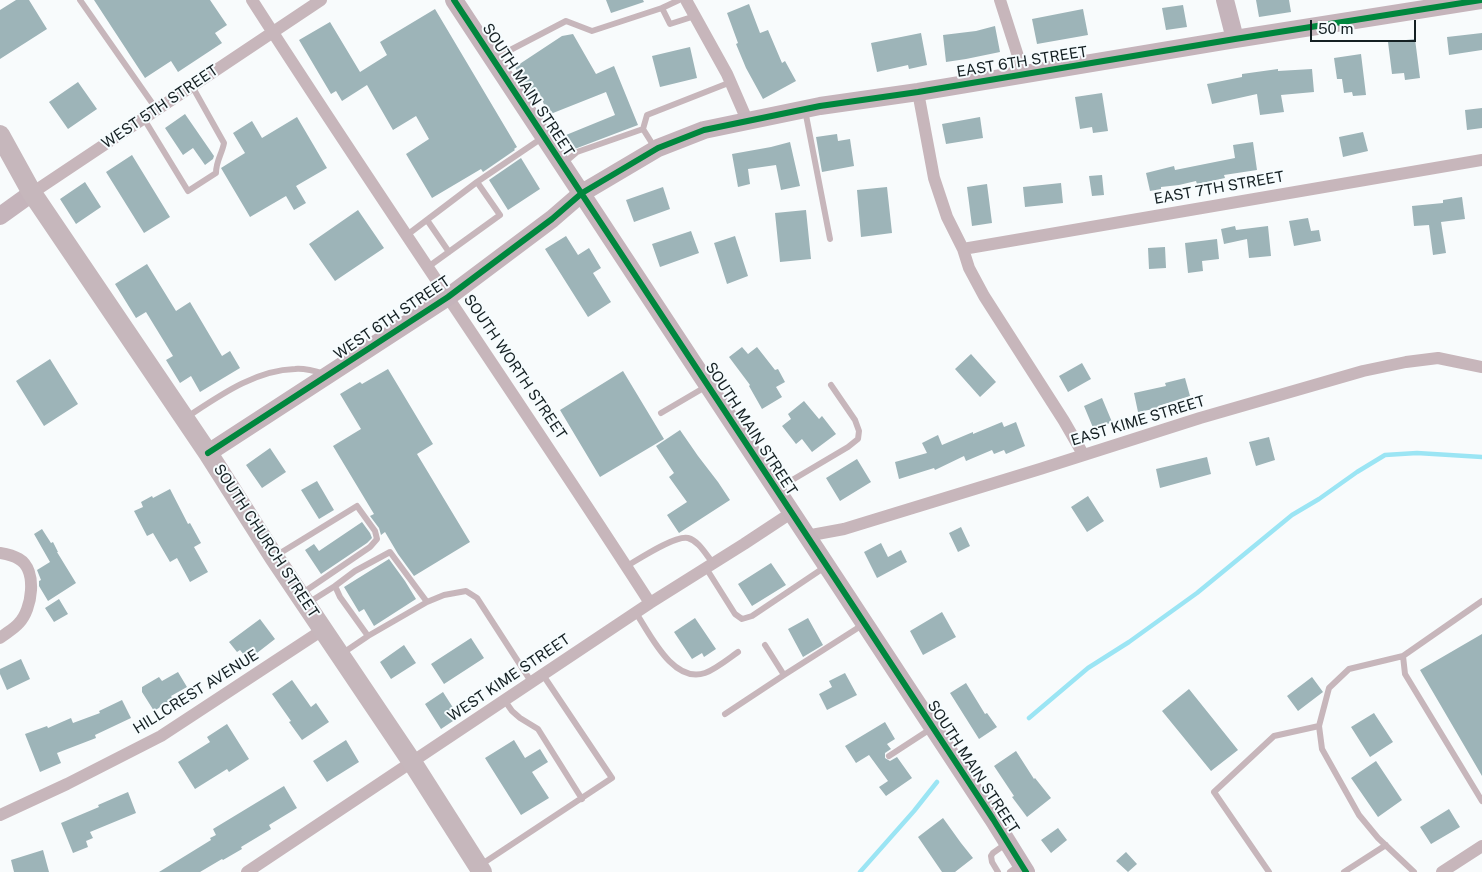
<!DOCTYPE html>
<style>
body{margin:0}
#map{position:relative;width:1482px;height:872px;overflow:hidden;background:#f8fbfc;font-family:"Public Sans",sans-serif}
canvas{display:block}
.scale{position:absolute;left:1310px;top:20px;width:106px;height:22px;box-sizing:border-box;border:2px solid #152023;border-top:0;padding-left:6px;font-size:15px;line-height:18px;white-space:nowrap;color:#152023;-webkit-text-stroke:4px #f6fcfe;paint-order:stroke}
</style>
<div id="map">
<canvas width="1482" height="872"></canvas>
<div class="scale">50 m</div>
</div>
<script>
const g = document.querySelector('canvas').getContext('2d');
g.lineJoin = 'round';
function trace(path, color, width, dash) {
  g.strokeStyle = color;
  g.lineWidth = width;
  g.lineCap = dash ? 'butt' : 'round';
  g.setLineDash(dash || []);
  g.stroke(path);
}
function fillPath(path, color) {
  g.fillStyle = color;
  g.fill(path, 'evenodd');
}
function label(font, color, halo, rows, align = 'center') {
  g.font = font + ' "Public Sans",sans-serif';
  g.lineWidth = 4;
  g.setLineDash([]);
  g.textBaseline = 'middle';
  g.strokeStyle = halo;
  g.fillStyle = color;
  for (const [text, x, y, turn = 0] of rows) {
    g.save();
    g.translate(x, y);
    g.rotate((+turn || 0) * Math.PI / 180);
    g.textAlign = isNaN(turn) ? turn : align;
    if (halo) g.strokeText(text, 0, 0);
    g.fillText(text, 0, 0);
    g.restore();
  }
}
trace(new Path2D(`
 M1029,718L1088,668L1129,642L1197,593L1292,515L1319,499L1357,472L1385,455L1417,453L1482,457
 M860,872L914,811L937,782`), '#9be5f4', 4.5);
fillPath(new Path2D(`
 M16,0H29L47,29L0,59V10Z
 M94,0H210L227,25L215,33L222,43L178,72L171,61L145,78Z
 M606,0H643L644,2L611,13Z
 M1256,0H1289L1291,12L1259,17Z
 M749,4L760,33L768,30L782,63L785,61L796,81L763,99L746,68L736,44L738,43L727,13Z
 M1183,5L1187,27L1166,30L1162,8Z
 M435,9L517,147L514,149L515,150L483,172L481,169L432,198L406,154L429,139L416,116L393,130L367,85L342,101L336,91L331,94L299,40L330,22L360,72L387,55L380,42Z
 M1083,9L1088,35L1037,44L1032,19Z
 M995,26L1000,52L966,59L946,62L943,35L976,31Z
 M921,33L927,65L909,69L908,65L877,72L871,43Z
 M1482,33V50L1449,55L1447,37Z
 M573,34L596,74L614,66L638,125L572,150L566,135L615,115L606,92L548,115L540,94L532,98L515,67L562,36Z
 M1415,39L1420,78L1405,80L1404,73L1392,74L1388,42Z
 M690,47L697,78L660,87L652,56Z
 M1361,54L1366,95L1353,96L1352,92L1344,93L1342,79H1337L1334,58Z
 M1278,69V71L1312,69L1314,92L1281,95L1284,112L1260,115L1257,94L1212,104L1207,84L1242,77V74Z
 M78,82L97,109L68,129L49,102Z
 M1102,93L1108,131L1093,133L1092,127L1080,129L1075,97Z
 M1482,108V128L1467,130L1465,110Z
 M185,114L214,156L213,159L205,165L193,148L183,155L165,128Z
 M297,117L327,168L296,186L306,203L294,210L286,196L250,217L221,168L245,153L233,133L252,121L262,138Z
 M980,117L983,138L946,144L942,124Z
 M1363,132L1368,151L1343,157L1339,137Z
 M837,134L838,141L850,139L854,166L822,172L816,137Z
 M790,142L800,186L781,190L776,165L748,169L750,184L738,187L732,154L771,147Z
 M1253,142L1257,170L1224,175L1225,178L1197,184L1196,181L1179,185L1161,187V189L1150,191L1146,173L1174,166L1175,170L1235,158L1233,145Z
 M132,155L170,217L144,233L106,172Z
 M521,158L540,189L508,210L489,180Z
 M1102,175L1104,195L1092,196L1089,176Z
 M85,182L101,207L76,224L60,199Z
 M1061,183L1063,203L1025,207L1023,187Z
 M987,184L992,223L972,226L967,187Z
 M663,187L670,209L634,222L626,200Z
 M887,187L892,233L861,237L857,190Z
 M1462,197L1465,219L1441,222L1446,253L1433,255L1429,225L1414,226L1412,206L1443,203V200Z
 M358,210L384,248L335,281L309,244Z
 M806,210L811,259L780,262L775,213Z
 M1308,218L1311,231L1319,230L1321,241L1294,246L1289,221Z
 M1235,226L1236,230L1268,226L1271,256L1249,258L1247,239L1224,244L1221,229Z
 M691,231L699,253L660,267L652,244Z
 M566,236L578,255L589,248L601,268L593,273L611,302L588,317L545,249Z
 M735,236L748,276L727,284L714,243Z
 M1217,239L1219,259L1202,261L1203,271L1188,273L1185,243Z
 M1165,247L1166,268L1149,269L1148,248Z
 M147,264L176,311L190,302L222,356L230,351L240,368L200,392L191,376L180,383L166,360L173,356L146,312L136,318L115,284Z
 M742,347L748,354L757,347L775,370L778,369L785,382L776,387L782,397L762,409L749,386L750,385L729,357Z
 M971,354L996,382L980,397L955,369Z
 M50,359L78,404L44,426L16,381Z
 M1082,363L1091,379L1068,392L1059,376Z
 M388,369L433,444L417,454L470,542L414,576L398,554L385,532L381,535L379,528L370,516L374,514L333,446L361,429L340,394L360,382L362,384Z
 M623,371L664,439L600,477L560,410Z
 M1185,378L1190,396L1158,406L1159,408L1138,412L1134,393L1166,386L1165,383Z
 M1102,398L1112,422L1094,430L1084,406Z
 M804,401L819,419L822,416L836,434L812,452L802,439L796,444L782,426L791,419L788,414Z
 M1002,422L1004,427L1016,422L1025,446L1006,454L1004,450L994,454L992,450L966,461L964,456L935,470L934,468L899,479L895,462L927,453L922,443L938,435L942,445L973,432V434Z
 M680,430L698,456L718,482L730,500L679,533L667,515L687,502L669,477L674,473L656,446Z
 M1269,437L1275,460L1256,466L1249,442Z
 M270,448L286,472L262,488L246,465Z
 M1207,457L1211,474L1160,488L1156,469Z
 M857,459L871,482L840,501L826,478Z
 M317,481L334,510L319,519L301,490Z
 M170,489L188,524L190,523L201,543L194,547L208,572L190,582L177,558L170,562L153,533L147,536L134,511L143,507L141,502L152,496L153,498Z
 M1088,496L1104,521L1087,532L1071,507Z
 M362,522L370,533L372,538L367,543L321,574L305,550L314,544L319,551Z
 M961,527L970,546L958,552L949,533Z
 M42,529L51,543L53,542L58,552H57L76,583L48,601L39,586V581L41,580L37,570L50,562L34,534Z
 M881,543L888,557L901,550L907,562L877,578L864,552Z
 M389,559L405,581L416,599L374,626L364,609L359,612L344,587Z
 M771,563L786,585L752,606L738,584Z
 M59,599L68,614L54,622L45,608Z
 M942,612L956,637L923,655L910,631Z
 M695,618L716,649L704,657L702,653L692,659L674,632Z
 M808,618L823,645L803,657L788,629Z
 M260,619L275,639L248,660L240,650L237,652L229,642Z
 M1482,634V776L1420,670Z
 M471,638L484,658L444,684L431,664Z
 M404,645L416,663L391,679L380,662Z
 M21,659L30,679L7,690L0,674V669Z
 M178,672L187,687L171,696L173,699L154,711L142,692V687L159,677L162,681Z
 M845,673L857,695L827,710L819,694L832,687L829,681Z
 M1312,677L1323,692L1298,711L1287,696Z
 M292,680L311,707L316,703L329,722L302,740L289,722L291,721L272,694Z
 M966,683L985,714L987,713L997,727L979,739L950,693Z
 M1189,689L1238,750L1211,771L1162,711Z
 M443,692L459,717L441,729L425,704Z
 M122,700L131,718L95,735L96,738L57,753L61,763L40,772L25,734L47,726L48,728L71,718L73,723L100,713L99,711Z
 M1374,713L1393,742L1370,757L1351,727Z
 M885,722L895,739L887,744L891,749L885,753V758L890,761L897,757L912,778L886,796L879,787L888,781L869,755L856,763L845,746Z
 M227,724L249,759L229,772L227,769L195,789L178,762L210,742L207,737Z
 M346,740L359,762L327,782L313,761Z
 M514,740L525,758L540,749L548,762L532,772L549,798L521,815L485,758Z
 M1016,751L1034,779L1035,778L1051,798L1027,817L1012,797L1014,796L994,766Z
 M1376,761L1402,800L1378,817L1351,778Z
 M284,786L297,808L269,825L271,829L241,847L242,849L223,860L222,859L200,872H159L211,840L210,838L216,835L213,829Z
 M128,792L136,813L90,832L93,838L86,841L88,847L73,853L61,823L99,807L98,805Z
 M1449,809L1460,827L1431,844L1420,827Z
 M943,818L961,843L973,858L955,872H942L918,837Z
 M1058,828L1067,840L1051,853L1041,840Z
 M43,850L49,872H14L11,860Z
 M1126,852L1137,864L1128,872L1116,861Z`), '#9db4b8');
trace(new Path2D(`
 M80,0L157,110
 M662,8L670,24L695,16
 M493,59L566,21L592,31L662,8L679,0
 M805,110L830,239
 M144,119L188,191L216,173C216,161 222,154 224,143L192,86
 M643,129L647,115L731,82
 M563,164L577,152L643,129L655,148
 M477,182L542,138
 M427,220L449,252
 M407,235L477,182L500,215L428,267
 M661,413L707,386
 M187,417C219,396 255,370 295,369C305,368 315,371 325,374
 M777,489L848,447L858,439L859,431L855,420L831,385
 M277,555L357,506L375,531L377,539L370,547L301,594
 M627,566C639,559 675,535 688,538C699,541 706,555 713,563
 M706,568L735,614L742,619L752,616L825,567
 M427,602L444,595L466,591L477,598L532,683
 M308,603L335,586
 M636,613C650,634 673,684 705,673C716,669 728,659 738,652
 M765,645L784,675
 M343,653L368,636L427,602L390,552L355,571L335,586L340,597L368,636
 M1403,656L1405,674L1482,801
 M505,701L512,711L520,718L538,729L582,799
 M725,714L784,675L864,624
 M889,756L932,728
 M482,864L612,778L543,675
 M998,872L992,862L991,856L993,853L1007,843
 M1010,872L1021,864
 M1269,872L1214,792L1274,736L1319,726
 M1344,872L1386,845
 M1414,872L1378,838L1359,815L1322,749L1319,726L1329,688L1349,669L1403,656L1482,601`), '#c7b6bb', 6);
trace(new Path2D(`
 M252,0C382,203 520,401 650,603
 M686,0L727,74L747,120
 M1000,0L1024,75
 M918,92L934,178L947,217L963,249L969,268L984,296L1064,421L1083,454
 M32,193L321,0
 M963,249L1482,160
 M806,536L844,529L1040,469L1200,418L1363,371L1406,362L1438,358L1482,367
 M0,553C6,554 14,556 19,559C38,570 32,610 19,623C14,629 6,633 0,638
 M0,815L67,784L161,736L324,629
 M247,872L650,603L744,544L791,513
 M1442,872L1482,846`), '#c7b6bb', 12);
trace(new Path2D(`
 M454,0L840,586L993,819L1026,872
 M1225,0L1235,39
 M0,216L32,193
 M208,453L448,297L552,219L582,193L658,148L704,130L820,106L918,92L1235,39L1481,0`), '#c5b4bb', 18);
trace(new Path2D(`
 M0,135L32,193L208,453L274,557L412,762L482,872`), '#c6b7bc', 20);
trace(new Path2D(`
 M454,0L840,586L993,819L1026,872
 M208,453L448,297L552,219L582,193L658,148L704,130L820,106L918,92L1235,39L1481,0`), '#00873e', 6);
label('15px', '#152023', '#f6fcfe', [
 ["EAST 6TH STREET",1022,62,-9],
 ["SOUTH MAIN STREET",528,90,57],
 ["WEST 5TH STREET",160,107,-34],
 ["EAST 7TH STREET",1219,188,-10],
 ["WEST 6TH STREET",392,318,-34],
 ["SOUTH WORTH STREET",515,367,56],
 ["EAST KIME STREET",1138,421,-17],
 ["SOUTH MAIN STREET",751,429,57],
 ["SOUTH CHURCH STREET",266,541,57],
 ["WEST KIME STREET",509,678,-34],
 ["HILLCREST AVENUE",196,692,-32],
 ["SOUTH MAIN STREET",973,767,57]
]);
</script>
